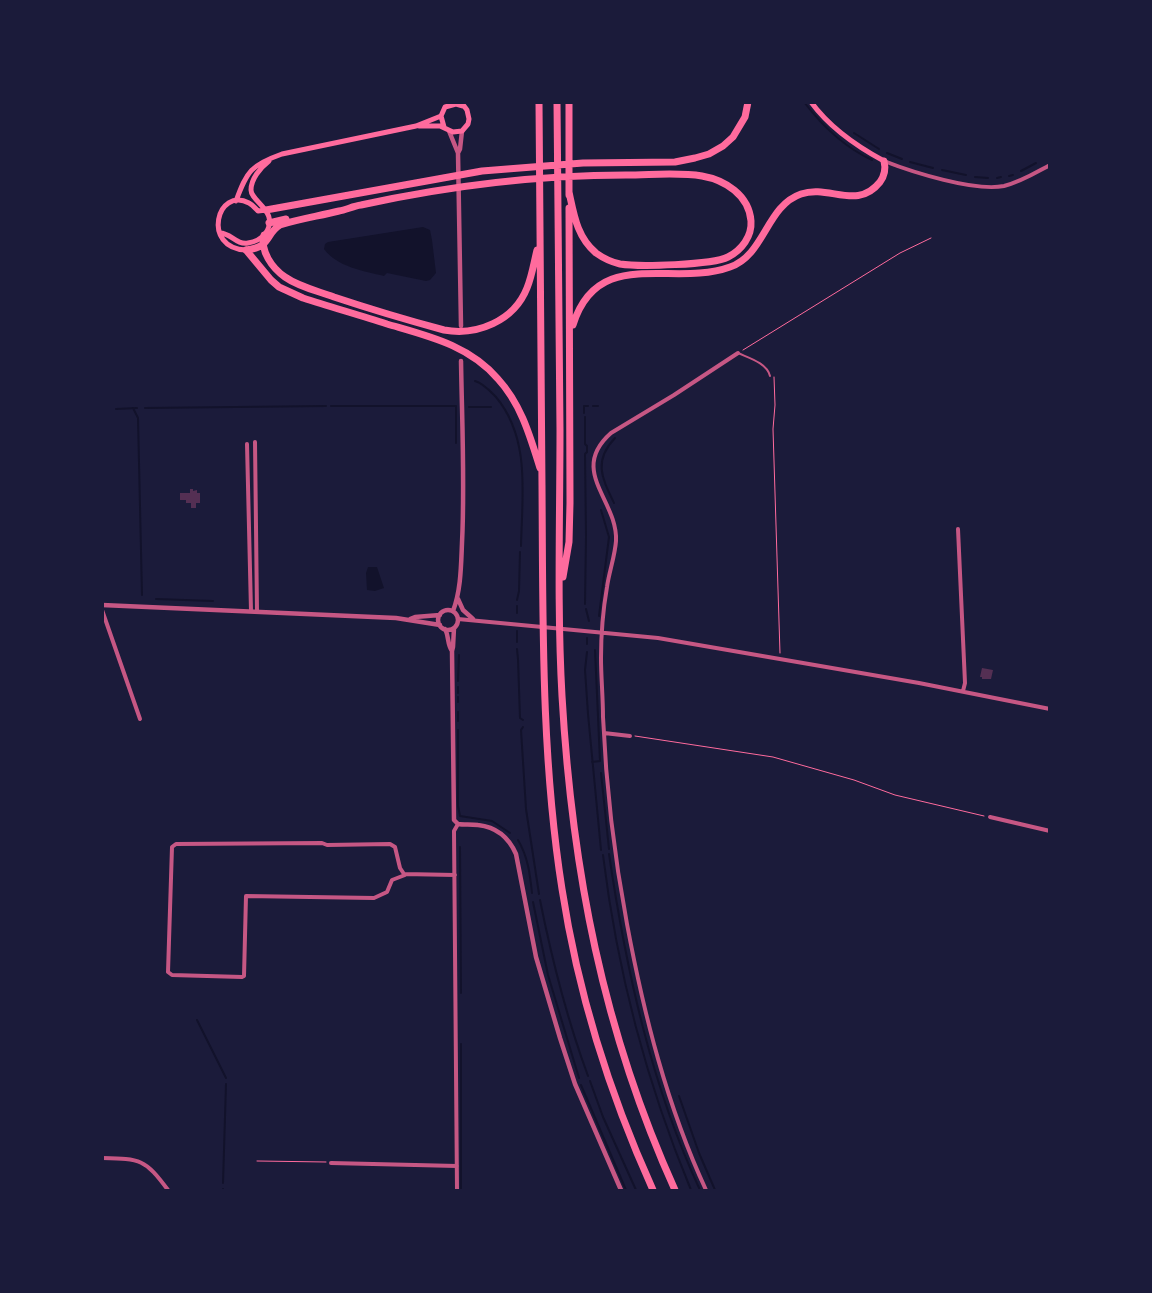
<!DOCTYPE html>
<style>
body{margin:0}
#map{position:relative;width:1152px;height:1293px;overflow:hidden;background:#1b1b3a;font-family:"PT Sans",sans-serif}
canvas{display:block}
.frame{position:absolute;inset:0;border:104px solid #1b1b3a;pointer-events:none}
</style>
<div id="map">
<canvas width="1152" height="1293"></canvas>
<div class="frame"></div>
</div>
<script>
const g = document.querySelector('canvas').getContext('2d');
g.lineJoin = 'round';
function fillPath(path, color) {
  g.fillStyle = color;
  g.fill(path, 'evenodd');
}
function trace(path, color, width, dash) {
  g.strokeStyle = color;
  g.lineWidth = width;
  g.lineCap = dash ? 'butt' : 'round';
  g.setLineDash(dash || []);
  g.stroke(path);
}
fillPath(new Path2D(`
 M423,227L430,230L432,240L436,273L430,280L426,281L387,273L384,276C364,271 337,267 324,249L325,244L328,242Z
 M368,567H377L384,588L375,591L367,590L366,573Z`), '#12122b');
trace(new Path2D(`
 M804,102C823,127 844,147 872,160
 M854,133L879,149
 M887,153L902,159
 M910,162L933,168
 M942,170L966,175
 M1021,171L1036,163
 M1009,176L1013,175
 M975,177L988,178
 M997,178L1001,177
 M475,381C483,383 490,391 496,397C531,439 522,496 521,546
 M331,406H456V443
 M593,406H598
 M469,407H491
 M133,408L138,418L142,595
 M145,408L326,406
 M116,409L137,408
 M584,413V406H588
 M585,417V444L587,446V452L585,454L586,536L585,604
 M614,503C602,478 593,461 615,438
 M156,599L213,601
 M517,600L519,591L520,552
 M586,609L589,621
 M517,613V606
 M599,616L609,537L601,510
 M517,631V642
 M587,644V638
 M517,649L518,659L520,718L523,720
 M587,652L585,670L588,714L601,850
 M458,681L459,655
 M458,687V693
 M458,697V702
 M458,721V712
 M523,727L521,730L526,809L539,894
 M458,730V806L460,816L492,821L510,833
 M592,762L600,761L595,650
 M601,773L609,849
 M518,840C528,857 530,874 532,893
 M460,847L461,993
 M609,854C626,969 651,1085 700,1190
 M603,855C617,970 647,1084 691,1190
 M540,900C552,960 567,1019 588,1076
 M533,902L548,975L579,1078
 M197,1020L226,1078
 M461,1044V1190
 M590,1081L603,1117L636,1190
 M581,1085L626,1190
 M679,1096L699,1153L715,1190
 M223,1183L226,1084
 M223,1190V1189`), '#12122b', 2);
fillPath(new Path2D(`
 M190,489H193V491L197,490V493H200V503H196V508H191V503H186V500H180V493H190Z
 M982,668L993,670L991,679H982V677H980Z`), '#542f53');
trace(new Path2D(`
 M743,350L900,253L931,238
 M774,377L775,405L773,429L780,653
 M635,736L773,757L854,780L895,795L984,816
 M257,1161L326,1162`), '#ff6b9d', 1);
trace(new Path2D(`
 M738,353C749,358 767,363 770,376`), '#c65784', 2);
trace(new Path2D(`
 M884,161C912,172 975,192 1004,186C1021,182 1035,173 1050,165
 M255,442L257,611
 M247,444L251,611
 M958,529L965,683L963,691
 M102,610L140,719
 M458,619L658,638L919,683L1050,709
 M604,733L630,736
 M990,817L1050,831
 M405,875L392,880L387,892L374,898L246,896L244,976L242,977L172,975L168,972L172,847L176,844L322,843L327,845L390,844L395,847L400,868L404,874L455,875
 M102,1158C141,1159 145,1159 168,1190
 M331,1163L457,1166
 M457,1190L454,831L458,824
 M706,1190C667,1106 644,1015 627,924C614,855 606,786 603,717C603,697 601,677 601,658C601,634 603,610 607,587C609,572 615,556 616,541C618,500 568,471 611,433L674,395L738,353`), '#c65784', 4);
trace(new Path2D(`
 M449,131L458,153
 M461,326L458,153L460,149L462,131
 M458,599L463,610L473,619
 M102,605L396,618L440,625
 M438 620a10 10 0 1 1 20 0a10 10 0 1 1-20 0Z
 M453,611C461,590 461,566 462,543C465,483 462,422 461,361
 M410,619L415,617L440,615
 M454,628L453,647L452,651L454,820L458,824C464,825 471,824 478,825C496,827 509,838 516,854L536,957L560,1038L575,1084L621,1190
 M445,629C449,636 447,644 452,651`), '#c65784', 4.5);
trace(new Path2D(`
 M811,102C830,128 856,146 884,161
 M419,126H440L453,132L462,131L468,124L469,119L467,110L461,102
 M444,127L441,116L445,107L456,104L463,106
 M236,201C247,171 251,165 282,154L416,126L441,116
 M220,233C231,233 236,245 248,243C254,242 261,239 265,234C281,212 251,202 251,190C251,179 260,168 269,161
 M246,250C201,248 217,186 249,203C253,205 255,208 258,211L266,210`), '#ff6b9d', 5);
trace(new Path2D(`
 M539,102C539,230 541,358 542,485C543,620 541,756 562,889C578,993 610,1095 653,1190
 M557,102C557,212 560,321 560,430C560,518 557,608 562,696C572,870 603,1031 675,1190
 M569,102V195
 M266,210L482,171L583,163L675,162L695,158L709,154L723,146L733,137L745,117L748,102
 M269,223L286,219
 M264,235C260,251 272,268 285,277C299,287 318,291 334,297C370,309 407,320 444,330C477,336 514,321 527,288C532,276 534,262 537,250
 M246,250C272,247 265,234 280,225C299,219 319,216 339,211C346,210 353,206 361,205C448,186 537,175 626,175C651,175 678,172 702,176C725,180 749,195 751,221C752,236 742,250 728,257C712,265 639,267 620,264C611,262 603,258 596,253C577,237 574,215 569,192
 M246,250L271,280L279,287L303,298C331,307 359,315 387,324C428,336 469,345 498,379C521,404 530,436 540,468
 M573,325C598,245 673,288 730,267C765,255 766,206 801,194C829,184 857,211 880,182C885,175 886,169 884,161
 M563,577L569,542L570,503L569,208`), '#ff6b9d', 7);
</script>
